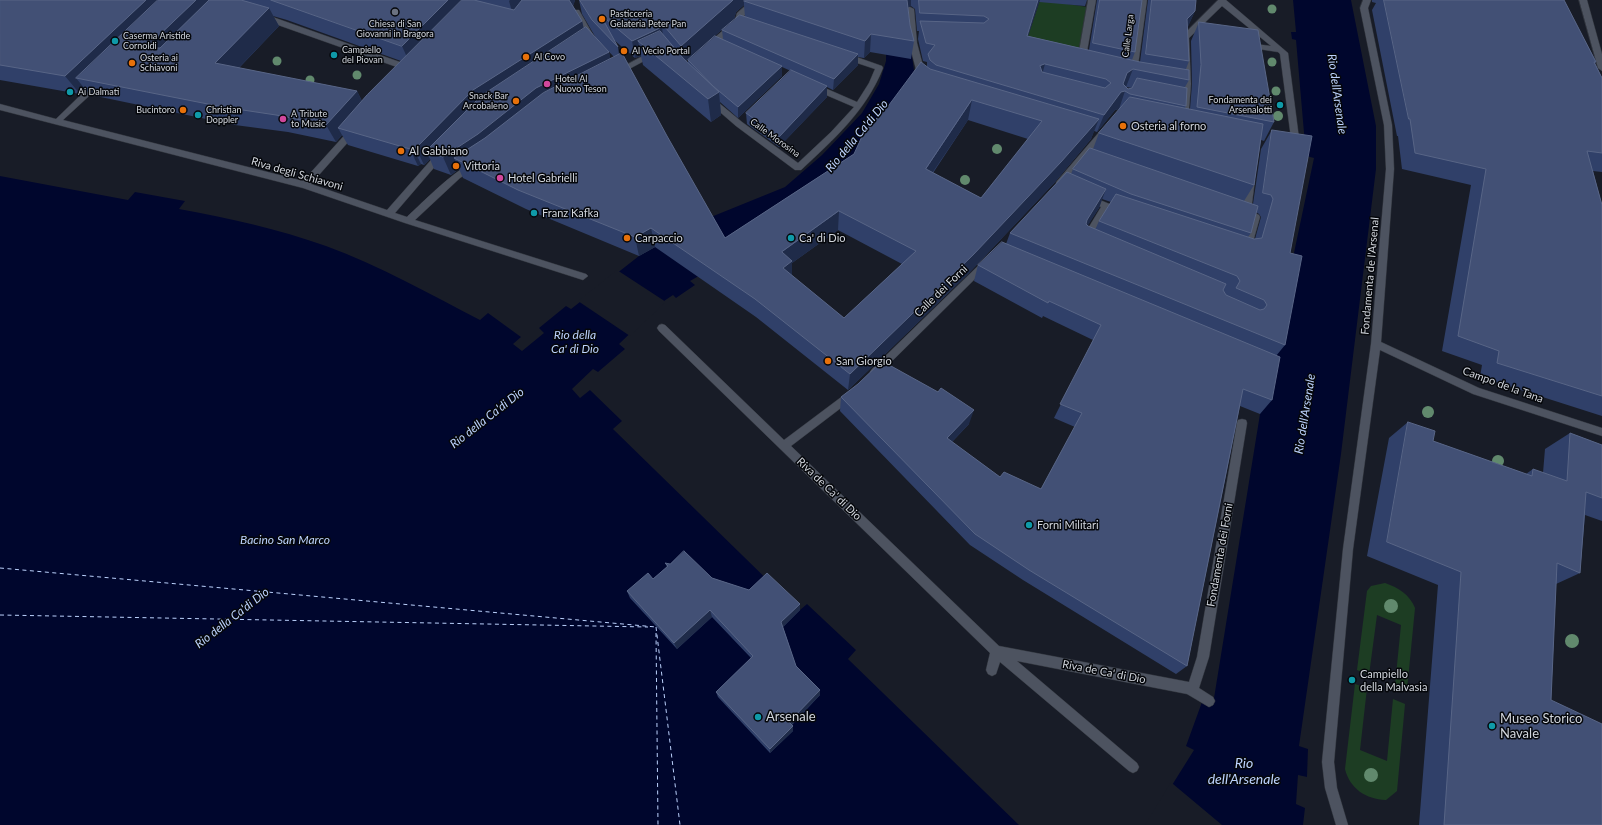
<!DOCTYPE html>
<style>
body{margin:0}
canvas{display:block;background:#181c27}
</style>
<canvas width="1602" height="825"></canvas>
<script>
const g = document.querySelector('canvas').getContext('2d');
g.lineJoin = 'round';
function fillPath(path, color) {
  g.fillStyle = color;
  g.fill(path, 'evenodd');
}
function trace(path, color, width, dash) {
  g.strokeStyle = color;
  g.lineWidth = width;
  g.lineCap = dash ? 'butt' : 'round';
  g.setLineDash(dash || []);
  g.stroke(path);
}
function label(font, color, halo, rows, align = 'center') {
  g.font = font + ' Lato,sans-serif';
  g.lineWidth = 3;
  g.setLineDash([]);
  g.textBaseline = 'middle';
  g.strokeStyle = halo;
  g.fillStyle = color;
  for (const [text, x, y, turn = 0] of rows) {
    g.save();
    g.translate(x, y);
    g.rotate((+turn || 0) * Math.PI / 180);
    g.textAlign = isNaN(turn) ? turn : align;
    if (halo) g.strokeText(text, 0, 0);
    g.fillText(text, 0, 0);
    g.restore();
  }
}
fillPath(new Path2D(`
 M1040,0L1087,7L1077,66L1022,54Z
 M1385,583C1399,588 1409,594 1415,608L1407,690L1395,685L1401,625L1377,615L1369,675L1357,670L1367,591L1371,586Z
 M1355,684L1367,688L1360,750L1387,761L1393,699L1405,704L1397,791L1386,800C1366,799 1350,789 1345,769Z`), '#1d3d23');
fillPath(new Path2D(`
 M1293,0H1351L1376,126V169L1341,454L1299,746L1308,749L1307,777L1298,775L1296,804L1305,808L1303,825H1147L1194,750L1186,746L1202,702L1210,707L1214,698L1260,414L1314,158L1306,156L1296,40L1292,39L1291,32H1296Z
 M908,27L916,85L851,175L697,277L690,281L695,285L676,298L673,295L664,301L619,344L625,349L598,372L593,369L572,389L580,398L590,390L622,421L613,429L784,596L800,610L807,604L856,650L848,659L1019,825H0V176L128,200L135,192L185,201L179,209C229,218 278,229 326,246C380,266 430,294 480,320L488,313L521,337L513,344L522,351L544,333L539,328L566,306L571,309L639,256L706,219L785,187L822,155L862,113L879,84L886,61V52Z`), '#00062d');
fillPath(new Path2D(`
 M617,270L666,302L630,336L578,301Z
 M1171,782L1173,784L1222,825H1145Z`), '#181c27');
trace(new Path2D(`
 M0,568L656,627
 M0,615L648,627
 M656,627L680,825
 M656,633L658,825`), '#bcd2fd', 1, [4, 3.5]);
const pedestrian = new Path2D(`
 M752,0H760L744,16L742,23L712,49H706V45L735,20L737,13Z
 M1088,0H1096L1085,63L1081,65L1077,63Z
 M1139,0H1147L1137,73L1133,76L1129,73Z
 M1218,0H1226L1288,53L1300,146L1299,148L1296,149L1292,146L1280,54L1278,52L1245,47L1244,45L1248,43L1271,46L1222,6L1189,38L1191,84L1188,121L1184,124L1180,121L1183,84L1181,37Z
 M1363,0H1371L1368,8L1392,125L1394,169L1381,342L1479,388L1602,428V436L1473,394L1380,350L1353,549L1334,762L1337,788L1348,825H1336L1325,788L1322,762L1343,549L1371,344L1386,169L1384,125L1360,8Z
 M1579,0H1587L1602,54V71L1598,68Z
 M907,7H910L914,9L917,43L926,77L922,80L918,77L909,43Z
 M573,10H579L596,40L595,42H589L572,12Z
 M261,15H267L414,67L415,69L414,71H408L261,19Z
 M650,52H656L657,54L620,74H614L613,72Z
 M842,54H848L882,66L883,68C866,111 834,139 801,170H795L736,126L706,100L707,98H713L742,122L798,163L831,132L854,107L812,89V85H818L857,102L869,83L875,69L842,58Z
 M98,80L101,81V85L63,120L303,181L351,128H357V132L311,184L387,210L438,152H444L445,154L444,156L395,213L407,217C417,208 463,161 475,164L476,166L475,168L460,178L415,220L586,274L588,276L583,280L405,223L303,188L0,110V104L56,119L95,81Z
 M1103,130L1107,133L1106,135L1063,185H1057L1056,183L1057,181L1100,131Z
 M1251,177L1255,180L1251,211L1259,215L1260,217L1251,249L1247,252L1243,249L1251,219L1240,214L1239,212L1242,209L1247,180Z
 M1088,195L1124,210L1125,212L1121,215L1108,210L1088,242L1085,243L1081,240L1101,207L1085,200L1084,198L1085,196Z
 M985,261L989,264L988,266L878,375H872L870,372L872,369L982,262Z
 M662,324L665,325L784,440L848,392L851,391L854,392L856,395L854,398L791,446L999,646L1189,682L1197,657L1237,423L1238,420L1242,419L1246,420L1247,423L1209,657L1199,688L1213,697L1215,701L1213,705L1209,707L1187,694L1017,661L1137,763L1139,767L1137,771L1133,773L1129,771L1000,662L996,674L992,676L988,674L986,670L990,653L659,331L657,328L659,325Z`);
trace(pedestrian, '#31353d', 1);
fillPath(pedestrian, '#4d5360');
g.fillStyle = '#61896d';
for (const [x, y, r] of [
 [1272,9,4.5],
 [277,61,4.5],
 [1272,62,4.5],
 [357,75,4.5],
 [310,80,4.5],
 [1276,91,4.5],
 [1278,116,5],
 [997,149,5],
 [965,180,5],
 [1428,412,6],
 [1498,461,6],
 [1391,606,7],
 [1572,641,7],
 [1371,775,7]
]) {
  g.beginPath();
  g.arc(x, y, r, 0, 2 * Math.PI);
  g.fill();
}
fillPath(new Path2D(`
 M0,0H575L573,6L582,21L584,29L609,52L610,59L614,57L596,38L582,14L579,0H1087L1085,6L1039,2L1028,36L1089,50L1097,0H1142L1135,52L1132,60L1140,62L1148,0H1196L1195,11L1187,28L1189,61L1186,69L1189,80L1185,87L1186,106L1185,108L1190,109L1192,84L1191,41L1199,22L1274,122L1264,141L1261,140L1254,185L1244,201L1253,204L1261,149L1272,130L1290,253L1285,345L1276,356L1272,400L1260,414L1240,406L1187,666L1176,674L1023,580L970,545L840,411L841,397L969,424L952,442L1000,477L1041,489L1075,427L1054,418L1093,340L1043,316L1042,318L974,281L978,265L1006,244L1010,233L1071,174L1073,169L1093,149L1099,133L1119,109L1115,110L1097,132L1094,131L1091,139L1055,182L968,274L848,390L756,317L655,247L639,256L526,209L463,178L459,169L451,175L434,169L430,159L424,165L421,164L418,166L348,145L342,135L336,142L288,132L235,125L91,95L85,89L80,94L0,80ZM744,5L745,17L722,30L723,39L688,60V63L686,61L734,19L736,12ZM911,6L915,9L917,31H919L918,39L923,61L927,62V66L854,154L725,238L619,54L618,47L614,40L635,58L641,56L643,65L711,122L721,115L720,102L738,118L782,76V67L791,71L746,113L747,124L779,147L826,98L827,97V87L833,90L858,65V57L864,58L870,52L911,59L914,41L910,25L908,7ZM273,16L287,20L401,61L362,101L357,91L239,68L279,26ZM1126,87L1132,88L1128,89ZM968,120L1028,139L981,198L933,173ZM1102,199L1111,202L1099,221L1095,230L1087,226L1099,208ZM1256,212L1259,214L1261,217L1255,239H1254L1248,237L1251,233ZM838,230L902,264L844,318L792,276V263Z
 M1372,0H1564L1596,62L1595,63L1602,78V172L1593,171L1602,205V416L1480,377L1482,365L1442,351L1471,185L1402,169L1398,136H1397L1372,10L1376,3L1372,2Z
 M1408,422L1433,441L1526,474L1533,469L1543,473L1545,449L1570,433L1602,445V521L1585,515L1580,573L1556,584L1551,700L1602,825H1419L1438,585L1367,556L1389,438Z
 M665,563L749,590L800,604V610L783,627L796,666L820,690V695L792,725L793,731L770,753L718,697L716,692L751,658L712,617L677,649L630,598L627,591L653,579L667,567Z`), '#304069');
fillPath(new Path2D(`
 M146,0H177L76,78L85,89L80,94L65,76Z
 M196,0H213L165,66L152,48V42Z
 M448,0H473L410,64L402,46Z
 M510,0H528L514,19L509,1Z
 M568,0H575L571,13Z
 M733,0H750L744,1V5L736,12L734,19L683,64L681,46Z
 M906,0H911V6L905,9Z
 M1038,0H1040L1022,54L1027,36Z
 M269,8L279,26L227,80L215,63Z
 M1195,11L1187,29V19Z
 M582,21L586,39L426,151L430,159L424,165L416,148L473,90Z
 M662,27L664,45L638,41L641,56L635,58L632,41Z
 M871,34L870,52L864,58L865,41Z
 M609,52L613,71L454,158L459,169L451,175L443,157L536,88Z
 M858,54V65L833,90L834,79Z
 M1045,64L1040,82V66Z
 M782,66V76L738,118V107Z
 M1133,69L1126,87L1121,90L1127,73Z
 M827,86V97L826,98L779,147V137Z
 M357,91L366,109L338,128L342,135L336,142L326,125Z
 M1125,91L1119,109L1115,110L1097,132L1104,115L1121,92Z
 M719,92L721,115L711,122L708,99Z
 M972,100L968,120L922,188L926,169Z
 M1099,119L1091,139L1055,182L968,274L848,390L850,374Z
 M412,146L421,164L418,166L410,149Z
 M1106,189L1099,208L1080,238L1087,220Z
 M839,211L838,230L792,263V280L783,287L782,252Z
 M651,228L655,247L639,256L635,237Z
 M974,410L969,424L943,451L947,438Z
 M800,604V610L782,628L781,622Z
 M710,610L712,617L677,649L674,643Z
 M820,690V695L789,727V722Z
 M793,726V731L770,753V749Z`), '#1f2b49');
const building = new Path2D(`
 M0,0H146L65,76L0,65Z
 M158,0H196L152,42V48H160L209,0H241L269,8L215,63L357,91L326,125L276,115L223,107L76,78Z
 M271,0H448L402,46Z
 M462,0H474L514,10L522,0H569L582,21L473,90L416,148L412,146L410,149L338,128L367,95Z
 M580,0H733L732,1L681,46L665,27H662L632,41L600,14L618,47L592,20Z
 M745,0H907L910,25L914,41L871,34L865,41L744,1Z
 M919,0H1038L1027,36L1140,62L1189,70V80L1133,69L1127,73L1123,84L1128,89L1132,88L1137,78L1187,88L1186,106L1130,94L1125,91L1121,92L1104,115L936,65L930,60L928,54L935,45L926,43L920,21L984,23L989,19L984,16L920,13ZM1045,64L1106,79L1111,83L1105,88L1042,72L1040,66Z
 M1100,0H1142L1135,52L1093,43Z
 M1152,0H1196L1195,11L1187,19L1189,61L1146,54Z
 M1384,0H1564L1596,62H1594L1602,78V153L1587,151L1602,205V396L1497,363L1499,351L1458,336L1486,169L1415,153L1410,119H1409Z
 M740,15L858,54L834,79L722,30Z
 M1199,22L1258,30L1274,122L1197,107L1201,65Z
 M586,27L609,52L536,88L478,134L443,157L426,151L481,96Z
 M660,31L683,58L719,92L708,99L638,41Z
 M715,36L782,66L738,107L713,86L688,60Z
 M622,53L667,136L725,238L854,154L864,132L889,105L921,62L930,69L1099,119L1061,162L973,255L850,374L755,299L651,228L635,237L518,190L454,158L485,138L543,93ZM972,100L1042,121L981,198L926,169ZM839,211L916,251L844,318L783,268L792,261L782,252Z
 M791,70L827,86L779,137L746,113Z
 M1130,97L1263,124L1254,185L1099,133Z
 M1272,130L1312,136L1290,253L1302,256L1285,345L1010,233L1067,172L1106,189L1087,220L1086,224L1088,226L1226,284L1223,290L1226,295L1260,310L1264,309L1267,305L1264,300L1236,288L1240,281L1237,276L1099,221L1116,194L1254,239L1262,238L1273,199L1271,195L1263,193Z
 M1090,148L1258,206L1251,233L1131,194L1073,169Z
 M1002,242L1280,357L1272,400L1243,389L1187,666L1029,570L975,534L841,397L858,384L882,361L938,392L941,388L974,410L947,438L1000,477L1004,472L1041,489L1082,413L1060,404L1101,325L1049,301L1048,303L978,265Z
 M1408,422L1435,431L1433,441L1532,476L1533,469L1567,481L1570,433L1602,445V498L1586,492L1580,573L1557,563L1551,700L1602,724V825H1444L1461,572L1387,542Z
 M684,551L712,578L749,590L767,573L800,604L781,622L796,666L820,690L789,722L793,726L770,749L716,692L753,656L710,610L674,643L627,591L648,573L653,579L668,566L665,563L670,564Z`);
fillPath(building, '#425075');
trace(building, '#586586', 1);
for (const [x, y, r, color] of [
 [395,12,4,"#6b7280"],
 [602,19,4,"#e8710a"],
 [115,41,4,"#0f9aa8"],
 [624,51,4,"#e8710a"],
 [334,55,4,"#0f9aa8"],
 [526,57,4,"#e8710a"],
 [132,63,4,"#e8710a"],
 [547,84,4,"#d1479c"],
 [70,92,4,"#0f9aa8"],
 [516,101,4,"#e8710a"],
 [1280,105,4,"#0f9aa8"],
 [183,110,4,"#e8710a"],
 [198,115,4,"#0f9aa8"],
 [283,119,4,"#d1479c"],
 [1123,126,4,"#e8710a"],
 [401,151,4,"#e8710a"],
 [456,166,4,"#e8710a"],
 [500,178,4,"#d1479c"],
 [534,213,4,"#0f9aa8"],
 [627,238,4,"#e8710a"],
 [791,238,4,"#0f9aa8"],
 [828,361,4,"#e8710a"],
 [1029,525,4,"#0f9aa8"],
 [1352,680,4,"#0f9aa8"],
 [758,717,4,"#0f9aa8"],
 [1492,726,4,"#0f9aa8"]
]) {
  const dot = new Path2D();
  dot.arc(x, y, r, 0, 2 * Math.PI);
  g.fillStyle = color;
  g.fill(dot);
  trace(dot, '#05070b', 1.5);
}
label('9px', '#d2d6dd', '#05070b', [
 ["Pasticceria",610,14],
 ["Gelateria Peter Pan",610,24],
 ["Chiesa di San",395,24,"center"],
 ["Giovanni in Bragora",395,34,"center"],
 ["Caserma Aristide",123,36],
 ["Cornoldi",123,46],
 ["Campiello",342,50],
 ["del Piovan",342,60],
 ["Al Vecio Portal",632,51],
 ["Al Covo",534,57],
 ["Osteria ai",140,58],
 ["Schiavoni",140,68],
 ["Hotel Al",555,79],
 ["Nuovo Teson",555,89],
 ["Ai Dalmati",78,92],
 ["Snack Bar",508,96,"right"],
 ["Arcobaleno",508,106,"right"],
 ["Fondamenta dei",1272,100,"right"],
 ["Arsenalotti",1272,110,"right"],
 ["Bucintoro",175,110,"right"],
 ["Christian",206,110],
 ["Doppler",206,120],
 ["A Tribute",291,114],
 ["to Music",291,124]
], 'left');
label('9px', '#d2d6dd', '#05070b', [
 ["Calle Larga",1128,36,-83],
 ["Calle Morosina",775,138,36]
]);
label('11px', '#d2d6dd', '#05070b', [
 ["Osteria al forno",1131,126],
 ["Al Gabbiano",409,151],
 ["Vittoria",464,166],
 ["Hotel Gabrielli",508,178],
 ["Franz Kafka",542,213],
 ["Carpaccio",635,238],
 ["Ca' di Dio",799,238],
 ["San Giorgio",836,361],
 ["Forni Militari",1037,525],
 ["Campiello",1360,674],
 ["della Malvasia",1360,687]
], 'left');
label('11px', '#d2d6dd', '#05070b', [
 ["Riva degli Schiavoni",297,174,16],
 ["Fondamenta de l'Arsenal",1370,276,-85],
 ["Calle dei Forni",941,291,-44],
 ["Campo de la Tana",1503,385,20],
 ["Riva de Ca' di Dio",829,489,44],
 ["Fondamenta dei Forni",1220,555,-80],
 ["Riva de Ca' di Dio",1104,672,11]
]);
label('italic 12px', '#bcd2fd', '#05070b', [
 ["Rio dell'Arsenale",1337,94,82],
 ["Rio della Ca'di Dio",857,136,-50],
 ["Rio della",575,335],
 ["Ca' di Dio",575,349],
 ["Rio dell'Arsenale",1305,414,-81],
 ["Rio della Ca'di Dio",487,418,-38],
 ["Bacino San Marco",285,540],
 ["Rio della Ca'di Dio",232,618,-38]
]);
label('13px', '#d2d6dd', '#05070b', [
 ["Arsenale",766,717],
 ["Museo Storico",1500,719],
 ["Navale",1500,734]
], 'left');
label('italic 14px', '#bcd2fd', '#05070b', [
 ["Rio",1244,763],
 ["dell'Arsenale",1244,779]
]);
</script>
